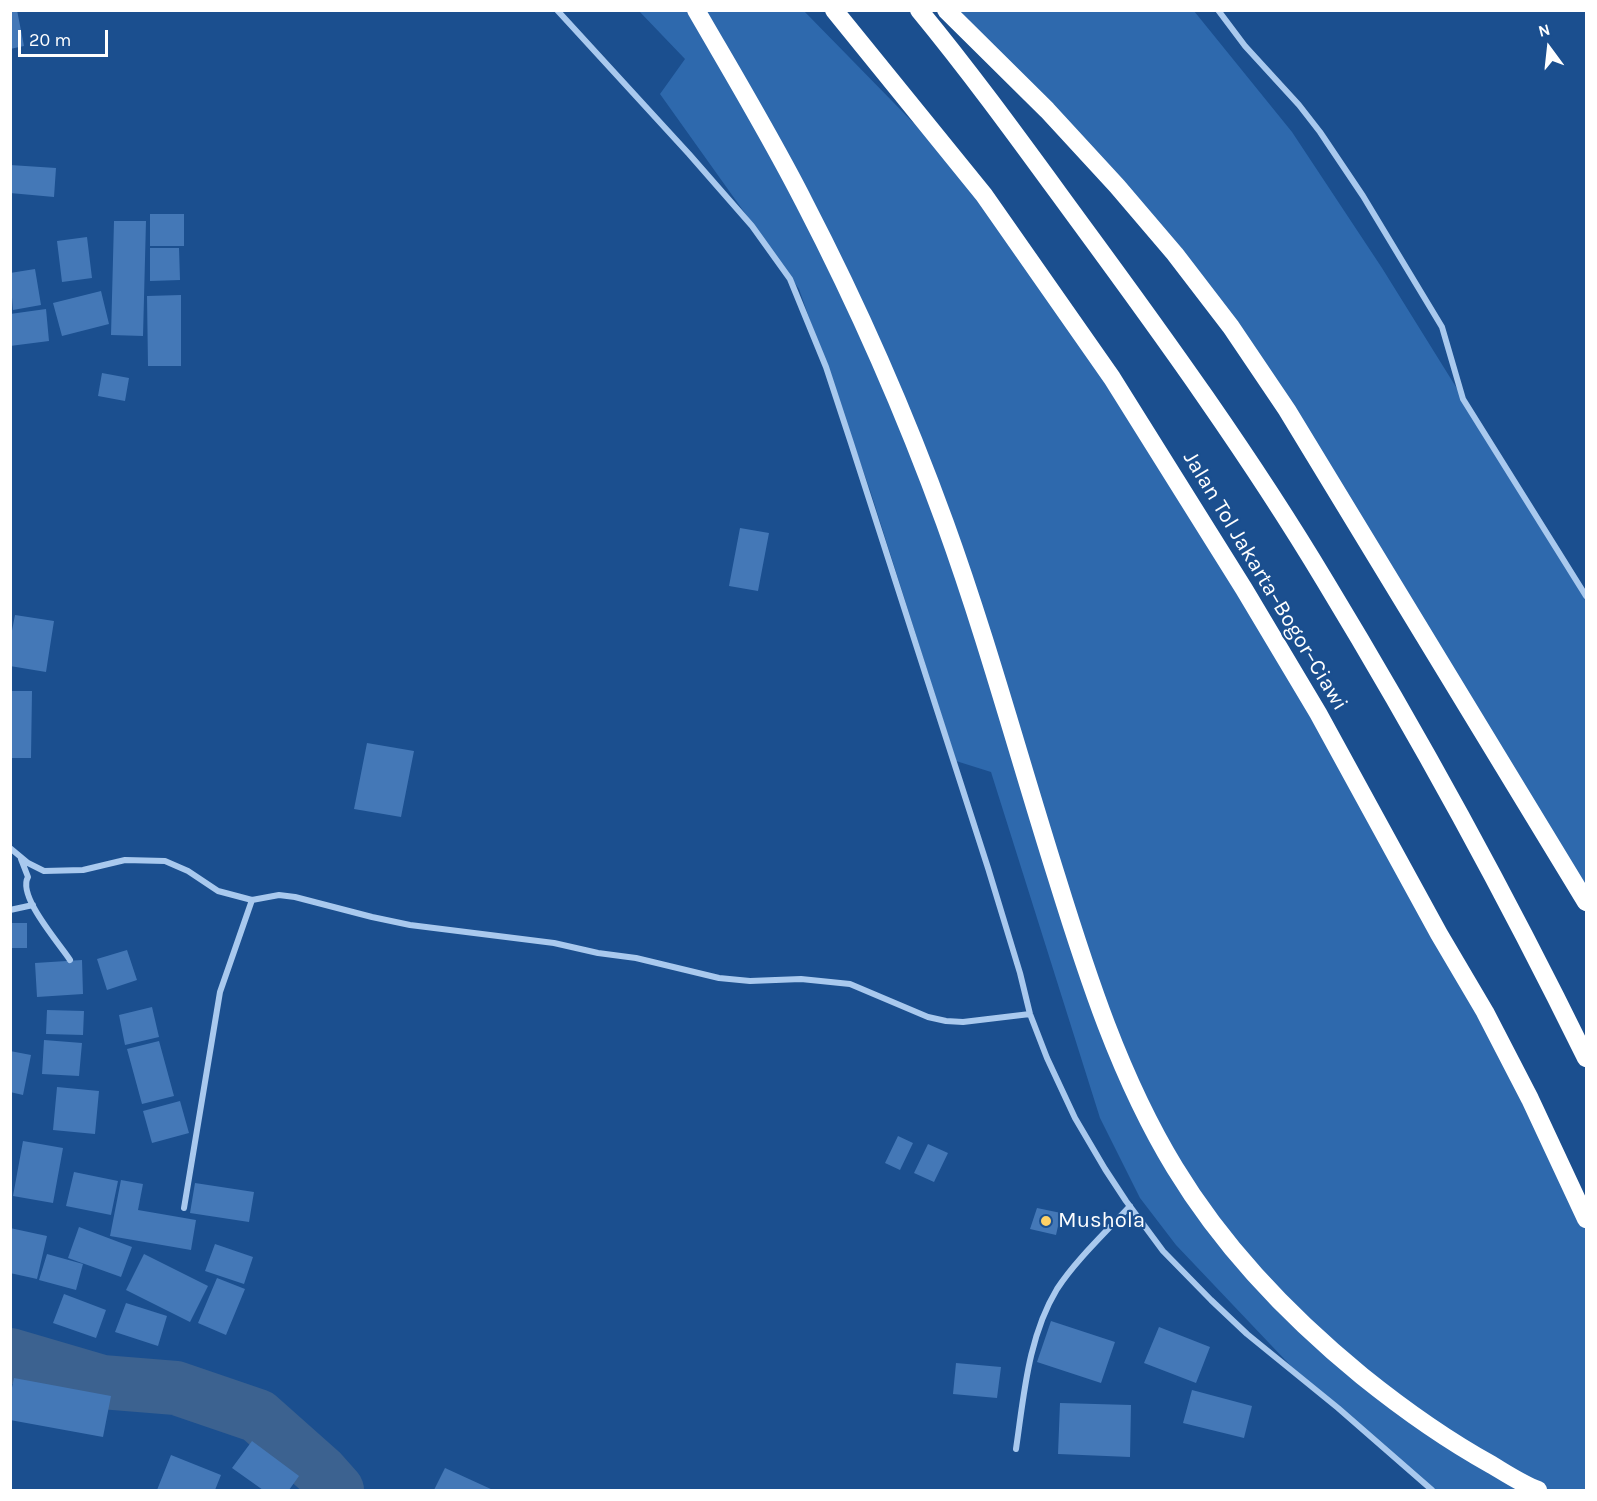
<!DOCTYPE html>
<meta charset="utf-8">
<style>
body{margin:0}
#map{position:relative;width:1597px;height:1501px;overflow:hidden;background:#1b4f8f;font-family:Karla,sans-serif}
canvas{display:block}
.frame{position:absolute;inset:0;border:12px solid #fff;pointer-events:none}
.north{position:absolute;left:1519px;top:18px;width:60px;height:60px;-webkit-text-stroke:4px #1b4f8f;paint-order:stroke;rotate:345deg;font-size:16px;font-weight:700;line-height:24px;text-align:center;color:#fff}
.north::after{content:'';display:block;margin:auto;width:21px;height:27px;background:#fff;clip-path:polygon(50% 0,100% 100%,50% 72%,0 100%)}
.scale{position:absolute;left:18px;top:30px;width:90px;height:27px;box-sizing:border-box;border:3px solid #fff;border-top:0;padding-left:8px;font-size:18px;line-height:21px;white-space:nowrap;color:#fff;-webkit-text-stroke:4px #1b4f8f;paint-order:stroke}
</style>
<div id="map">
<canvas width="1597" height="1501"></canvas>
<div class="frame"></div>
<div class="north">N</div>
<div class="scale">20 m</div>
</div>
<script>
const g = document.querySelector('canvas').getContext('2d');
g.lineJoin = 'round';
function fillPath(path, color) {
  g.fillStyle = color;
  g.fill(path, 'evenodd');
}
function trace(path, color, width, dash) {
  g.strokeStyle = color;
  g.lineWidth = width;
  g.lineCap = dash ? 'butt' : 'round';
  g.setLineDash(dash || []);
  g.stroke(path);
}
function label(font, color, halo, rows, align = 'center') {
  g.font = font + ' Karla,sans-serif';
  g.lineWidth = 4.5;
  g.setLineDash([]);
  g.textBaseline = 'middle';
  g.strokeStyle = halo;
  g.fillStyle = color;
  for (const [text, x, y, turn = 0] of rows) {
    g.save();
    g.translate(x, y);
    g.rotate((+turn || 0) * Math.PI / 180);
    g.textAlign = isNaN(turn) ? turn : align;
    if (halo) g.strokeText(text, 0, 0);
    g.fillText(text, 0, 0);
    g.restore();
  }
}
fillPath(new Path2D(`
 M639,11H804L984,195L1318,713L1586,1219V1490H1433L1307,1383L1176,1245L1140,1198L1100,1118L991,772L956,761L870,490L799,289L660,94L685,59Z
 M946,11H1194L1292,132L1382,268L1586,596V902L1428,643L1162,234Z`), '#2e69ad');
trace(new Path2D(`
 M10,1355L102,1382L176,1388L258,1416L321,1472L337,1490`), '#3c6290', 54);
fillPath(new Path2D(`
 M10,10H17L24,46L10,49Z
 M10,165L56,168L54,197L10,193Z
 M150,214H184V246H150Z
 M114,221H146L143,336L111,335Z
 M87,237L92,278L62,282L57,241Z
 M150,248H179L180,280L150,281Z
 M35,269L41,305L13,310L10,273Z
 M101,291L109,324L62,336L53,303Z
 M181,295V366H148L147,296Z
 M46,309L49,341L10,346V314Z
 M102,373L129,378L125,401L98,396Z
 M740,528L769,533L758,591L729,586Z
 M15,615L54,621L46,672L10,666V641Z
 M10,691H32L31,758H10Z
 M367,743L414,751L401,817L354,809Z
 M10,923H27V948H10Z
 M127,950L137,980L107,990L97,959Z
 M82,960L83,994L37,997L35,963Z
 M152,1007L159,1037L125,1045L119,1015Z
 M47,1010L84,1011L83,1035L46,1034Z
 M44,1040L82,1043L79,1076L42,1074Z
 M159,1041L174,1096L142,1104L127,1049Z
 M10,1051L31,1055L23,1095L10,1092Z
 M57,1087L99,1091L95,1134L53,1130Z
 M180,1101L189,1133L152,1143L143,1111Z
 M898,1136L913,1143L900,1170L885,1163Z
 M23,1141L63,1148L53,1203L13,1196Z
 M928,1144L948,1153L934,1182L914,1173Z
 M74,1172L118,1181L111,1215L66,1206Z
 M121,1180L143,1184L138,1210L196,1220L191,1250L110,1236Z
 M195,1183L254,1192L249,1222L190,1213Z
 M1037,1208L1061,1213L1056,1235L1030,1229Z
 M79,1227L132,1247L121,1277L68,1258Z
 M10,1228L47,1236L37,1279L10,1273Z
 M215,1244L253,1257L244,1284L205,1271Z
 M47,1254L83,1264L76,1290L39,1280Z
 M144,1254L208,1286L190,1322L126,1290Z
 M217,1278L245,1289L226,1335L198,1323Z
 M64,1294L106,1310L96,1338L53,1323Z
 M126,1303L167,1316L158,1346L115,1332Z
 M1051,1321L1115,1342L1101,1383L1037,1362Z
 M1159,1327L1210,1347L1196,1383L1144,1363Z
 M956,1363L1001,1367L997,1398L953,1394Z
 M14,1378L111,1396L103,1437L10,1420V1397Z
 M1192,1390L1252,1406L1244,1438L1183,1423Z
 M1060,1403L1131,1405L1130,1457L1058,1454Z
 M252,1441L299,1476L289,1490H263L232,1468Z
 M171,1455L221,1475L215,1490H157Z
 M445,1468L493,1490H434Z`), '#4478b7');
trace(new Path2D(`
 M557,10L689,154L752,226L790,279L826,367L851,443L988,868L1020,973L1030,1014L1047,1058L1075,1118L1105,1169L1126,1201L1163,1251L1211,1300L1247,1334L1338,1408L1432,1490
 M1218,10L1245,46L1299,105L1320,132L1363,196L1442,327L1463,399L1586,596
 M10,848L28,863L44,871L83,870L125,860L165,861L188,871L218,891L252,900L279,895L295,897L372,917L410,925L554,943L598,953L636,958L719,978L750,981L801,979L850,984L928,1017L946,1021L963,1022L1030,1014
 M21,859L28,877C17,896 59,943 70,960
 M10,910L33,905
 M184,1208L220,992L252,900
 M1016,1449C1024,1395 1028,1337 1057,1289C1076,1260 1106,1232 1130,1206`), '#a9c9ee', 6);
trace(new Path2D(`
 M696,10C733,74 771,137 804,202C858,306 905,413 945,523C987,639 1019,758 1056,875C1087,975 1120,1078 1175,1168C1223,1247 1290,1317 1362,1376C1403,1409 1445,1439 1492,1465C1507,1474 1522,1484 1538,1490
 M834,10L984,195L1112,378L1244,589L1318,713L1439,934L1485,1012L1530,1099L1586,1219
 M919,10C975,78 1026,149 1078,220C1164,337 1250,456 1325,581C1419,736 1506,895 1586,1058
 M946,10L1047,110L1117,186L1175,254L1231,327L1287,410L1586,902`), '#fff', 18);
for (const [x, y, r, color] of [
 [1046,1221,6,"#ffd166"]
]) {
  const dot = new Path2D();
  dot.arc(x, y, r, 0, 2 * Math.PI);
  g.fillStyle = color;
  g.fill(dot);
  trace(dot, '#1b4f8f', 2);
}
label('22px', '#fff', '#1b4f8f', [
 ["Jalan Tol Jakarta–Bogor–Ciawi",1265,581,59]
]);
label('22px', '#fff', '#1b4f8f', [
 ["Mushola",1058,1221]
], 'left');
</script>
